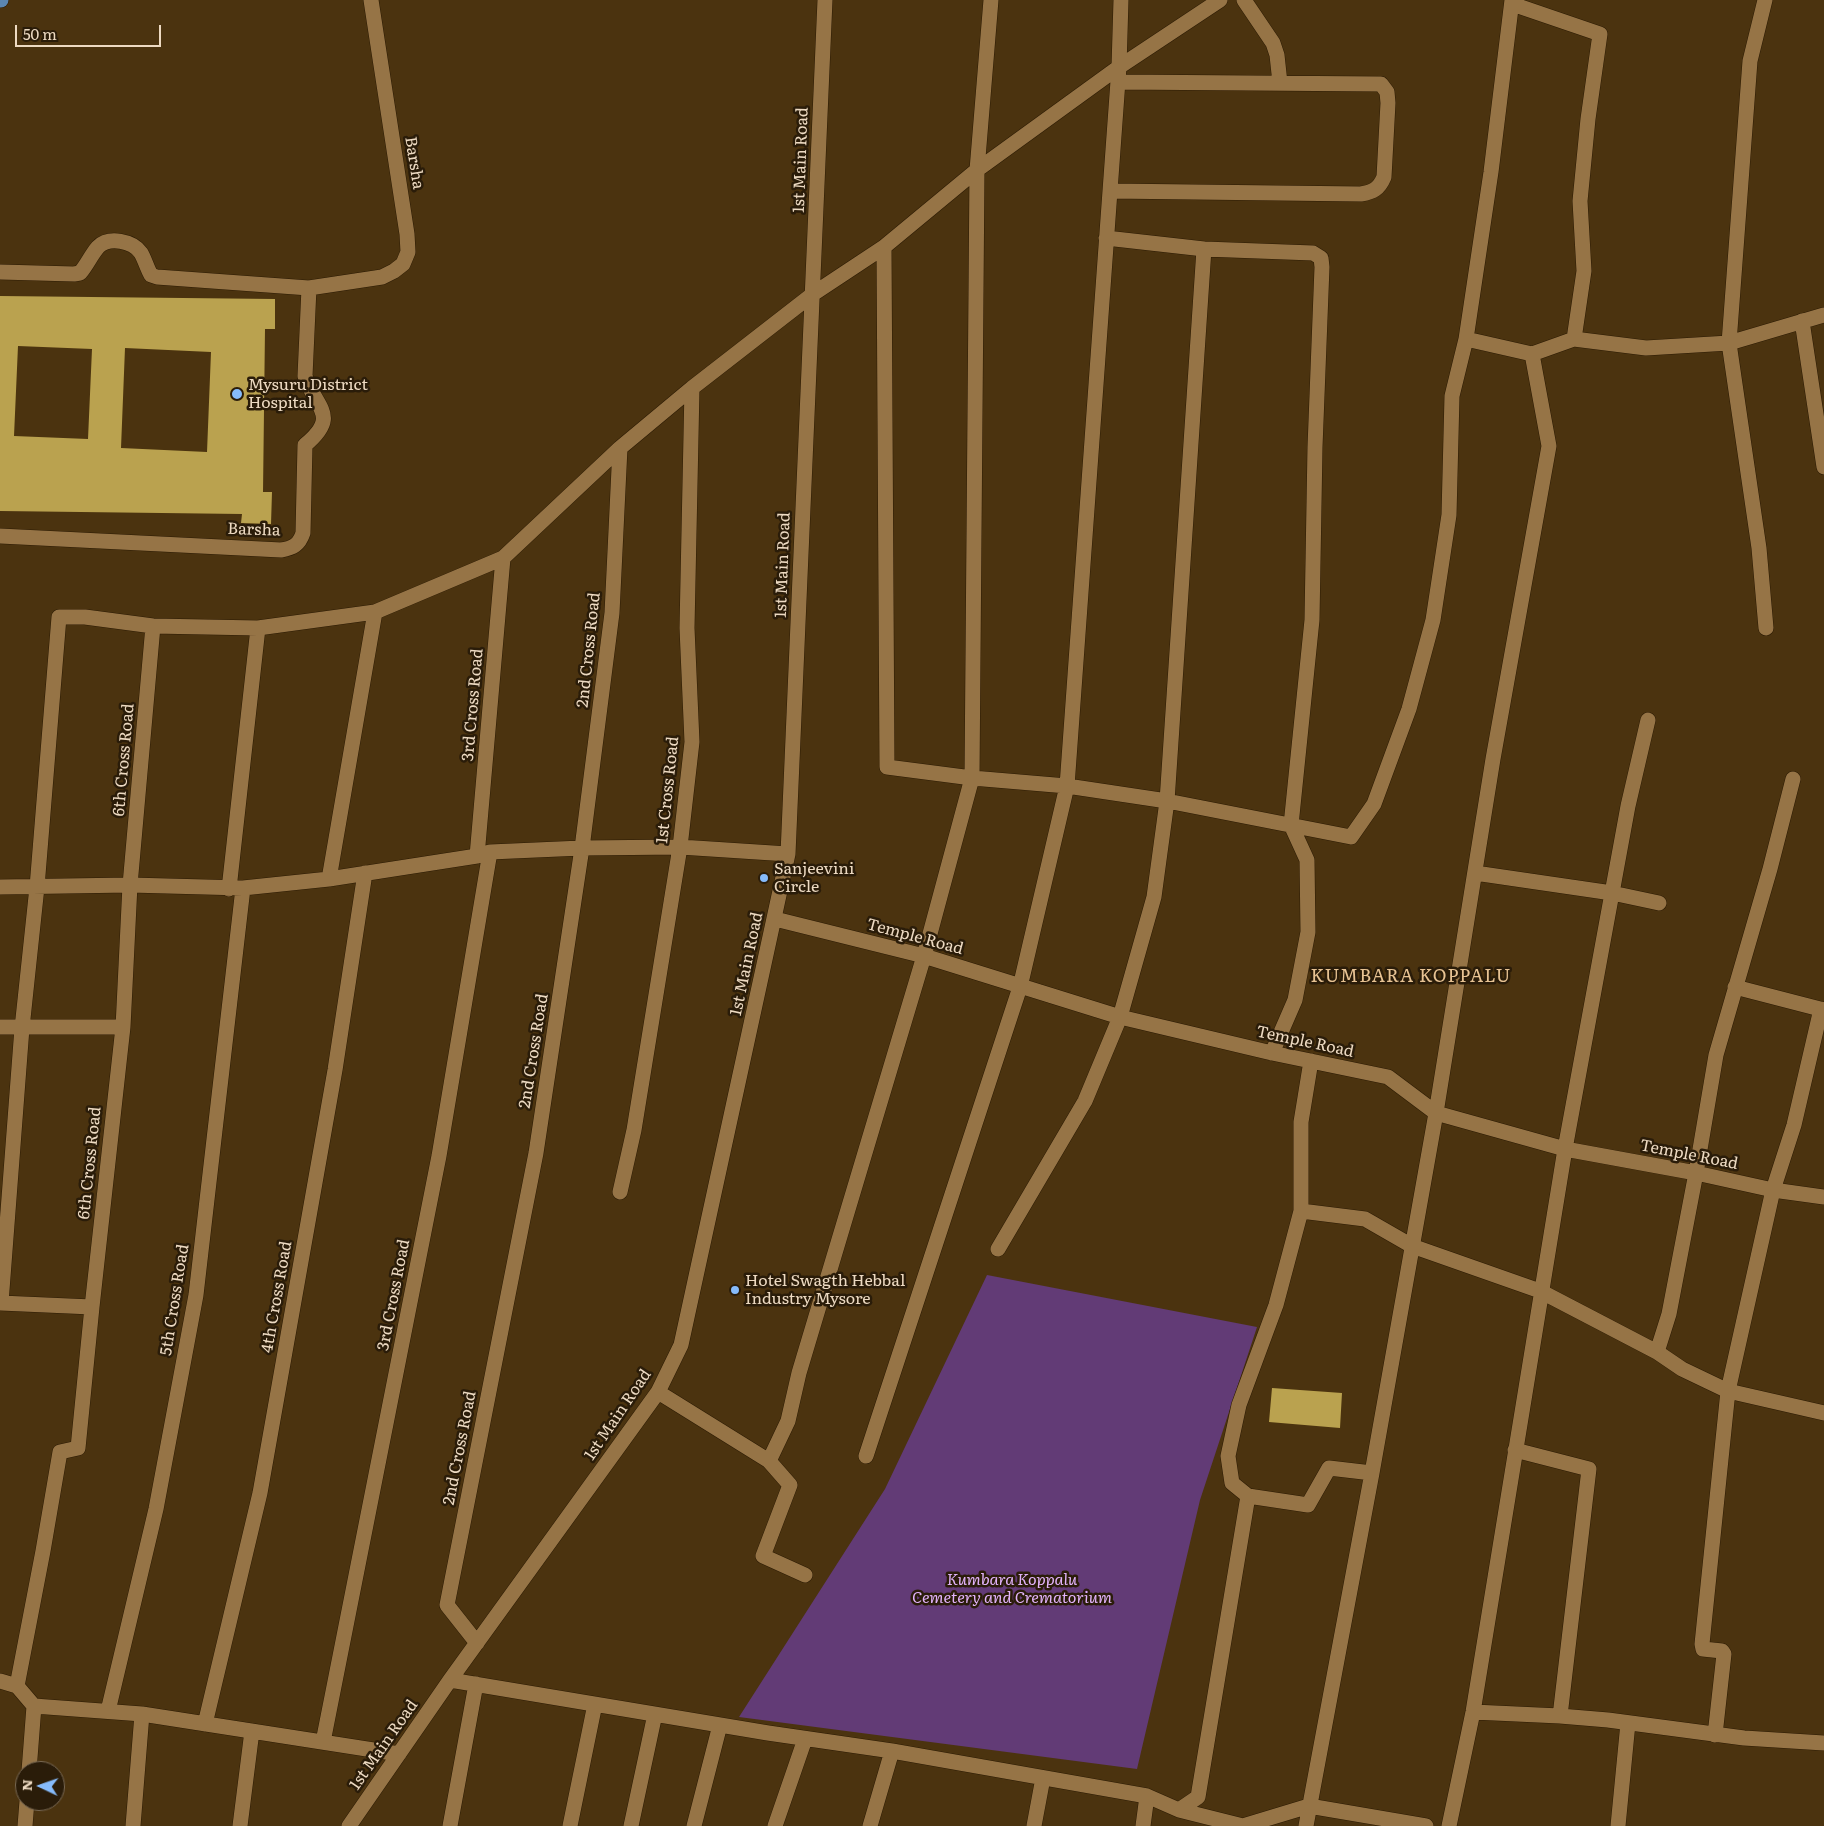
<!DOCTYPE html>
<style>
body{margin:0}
#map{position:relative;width:1824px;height:1826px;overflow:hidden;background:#4b330f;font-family:Literata,serif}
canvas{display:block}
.north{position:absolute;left:15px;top:1761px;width:50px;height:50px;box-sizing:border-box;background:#2a1c09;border:1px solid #786853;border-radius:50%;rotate:273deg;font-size:14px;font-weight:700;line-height:20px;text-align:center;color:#eddac2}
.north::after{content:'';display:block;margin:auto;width:18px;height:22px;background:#86bbfb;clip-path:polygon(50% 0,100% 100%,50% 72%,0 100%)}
.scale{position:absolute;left:15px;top:25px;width:146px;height:22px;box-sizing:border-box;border:2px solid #eddac2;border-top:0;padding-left:6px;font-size:15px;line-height:18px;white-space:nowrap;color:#eddac2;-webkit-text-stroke:4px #2a1c09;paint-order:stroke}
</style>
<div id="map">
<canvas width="1824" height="1826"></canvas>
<div class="north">N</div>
<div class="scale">50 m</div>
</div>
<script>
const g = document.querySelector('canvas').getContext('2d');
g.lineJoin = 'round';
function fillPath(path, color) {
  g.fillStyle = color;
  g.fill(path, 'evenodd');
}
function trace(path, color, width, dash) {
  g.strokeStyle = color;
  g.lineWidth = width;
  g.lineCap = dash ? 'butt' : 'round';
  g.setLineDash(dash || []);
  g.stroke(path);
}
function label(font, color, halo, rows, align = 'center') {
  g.font = font + ' Literata,serif';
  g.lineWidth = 5;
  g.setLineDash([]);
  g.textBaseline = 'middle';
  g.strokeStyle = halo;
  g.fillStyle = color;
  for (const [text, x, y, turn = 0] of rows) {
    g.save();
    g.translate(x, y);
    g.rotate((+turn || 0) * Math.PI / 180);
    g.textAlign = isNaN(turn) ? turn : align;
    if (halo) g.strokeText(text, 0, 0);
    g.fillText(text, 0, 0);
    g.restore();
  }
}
fillPath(new Path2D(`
 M987,1275L1257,1327L1200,1500L1137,1769L739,1717L885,1489Z`), '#623b76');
fillPath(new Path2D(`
 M0,296L275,299V329H265L263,492H272L271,524L241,523L242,514L0,511ZM18,346L92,349L88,439L14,436ZM125,348L211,352L207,452L121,448Z
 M1272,1388L1342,1393L1340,1428L1269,1422Z`), '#baa24f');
const minor = new Path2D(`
 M1244,0L1273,43L1277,55L1280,83
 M1765,0L1750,61L1729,343L1759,548L1766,628
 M1512,4L1600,34L1588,119L1580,201L1584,271L1574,339L1532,354
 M1110,191L1361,194C1373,192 1379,189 1384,177L1388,103L1387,92L1381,84L1118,82
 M884,247L887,767L972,778L1067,786L1167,801L1351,837L1374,804L1409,709L1433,620L1449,515L1452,396L1466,339
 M1204,249L1313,253L1321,258L1322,267L1315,447L1312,620L1291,825L1307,860L1308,932L1295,1000L1272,1053
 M0,272L74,274L80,273C87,265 91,255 98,247C109,236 133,241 141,253C145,260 147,268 151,275L157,277L309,288L382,277L394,271L403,264L408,252L407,234L371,0
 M1802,321L1824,467
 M1574,339L1646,348L1729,343L1824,315
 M0,536L281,550C293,548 299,545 303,533L305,445C341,415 315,408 305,376L309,288
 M477,856L503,558
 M1475,873L1612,893L1659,903
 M329,879L375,612
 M0,887L130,885L243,888L329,879L477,856L490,852L582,848L680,847L788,854
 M229,889L258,628
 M775,919L924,956L1120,1017L1272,1053L1388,1077L1436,1113L1565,1149L1696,1173L1773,1190L1824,1197
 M1735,987L1824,1010
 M0,1027H123
 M620,1192L634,1130L680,847L692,742L687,628L692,388
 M1301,1211L1365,1219L1412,1246L1540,1291L1657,1352L1682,1369L1728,1391L1824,1413
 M998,1249L1085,1101L1120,1017L1154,897L1167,801L1204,249L1106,238
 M0,1303L92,1307
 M1,1303L22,1028L37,887L59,617H85L153,626L258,628L375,612L503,558L620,448L692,388L813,294L884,247L977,170L1119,67L1220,0
 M1657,1352L1669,1314L1696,1173L1716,1055L1770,869L1793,779
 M658,1392L769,1461L788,1421L799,1373L924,956L972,778L977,170L991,0
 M1515,1450L1589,1469L1560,1716
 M866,1456L1020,987L1067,786L1110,191L1119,67L1121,0
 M769,1461L790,1485L763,1556L805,1575
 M1248,1496L1232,1483L1228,1456L1239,1405L1276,1305L1301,1211V1122L1311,1061
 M477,1643L447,1605L536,1153L582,848L612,613L620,448
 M450,1680L768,1733L892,1751L1147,1796L1179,1810L1243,1826L1309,1806L1426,1826
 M0,1681L17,1686L34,1706L142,1714L399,1754
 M17,1686L43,1551L60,1452L78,1448L92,1307L123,1027L130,885L153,626
 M108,1711L156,1509L196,1295L243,888
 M1473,1712L1560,1716L1608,1720L1744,1738L1824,1743
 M205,1724L260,1493L335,1070L365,873
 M1715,1735L1724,1654L1722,1651L1703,1649L1702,1644L1728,1391L1773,1190L1794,1125L1821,1009
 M323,1742L439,1156L490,852
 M29,1771L34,1706
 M1179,1810L1198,1797L1248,1496L1308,1505L1329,1468L1372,1473
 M25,1826L27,1801
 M133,1826L142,1714
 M240,1826L252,1731
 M349,1826L450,1680L658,1392L681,1345L788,854L825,0
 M450,1826L476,1684
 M570,1826L595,1704
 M631,1826L655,1714
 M694,1826L720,1725
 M775,1826L805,1739
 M870,1826L892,1751
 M1034,1826L1043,1778
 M1143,1826L1147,1796
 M1306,1826L1372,1473L1436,1113L1493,759L1549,446L1532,354L1466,339L1491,172L1512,0
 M1449,1826L1473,1712L1565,1149L1628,806L1648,720
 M1618,1826L1628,1723`);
const major = new Path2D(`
 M0,0H1`);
trace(minor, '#2c1b04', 16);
trace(major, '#2c1b04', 16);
trace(minor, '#967446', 15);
trace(major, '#5b86b1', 15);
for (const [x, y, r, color] of [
 [237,394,6,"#86bbfb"],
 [764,878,5,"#86bbfb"],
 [735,1290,5,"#86bbfb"]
]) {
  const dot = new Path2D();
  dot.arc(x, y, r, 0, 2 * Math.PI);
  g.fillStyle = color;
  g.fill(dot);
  trace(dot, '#2a1c09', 2);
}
label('16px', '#eddac2', '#2a1c09', [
 ["1st Main Road",801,160,-88],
 ["Barsha",414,163,81],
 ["Barsha",254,530,2],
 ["1st Main Road",783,565,-88],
 ["2nd Cross Road",589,650,-84],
 ["3rd Cross Road",473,705,-85],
 ["6th Cross Road",124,760,-85],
 ["1st Cross Road",668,790,-84],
 ["Temple Road",915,937,15],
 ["1st Main Road",747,964,-78],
 ["Temple Road",1305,1042,12],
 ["2nd Cross Road",534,1051,-81],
 ["Temple Road",1689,1155,11],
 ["6th Cross Road",90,1163,-84],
 ["3rd Cross Road",394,1295,-79],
 ["4th Cross Road",277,1297,-80],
 ["5th Cross Road",175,1300,-81],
 ["1st Main Road",618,1415,-56],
 ["2nd Cross Road",460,1448,-79],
 ["1st Main Road",384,1745,-55]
]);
label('16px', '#eddac2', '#2a1c09', [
 ["Mysuru District",248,385],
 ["Hospital",248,403],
 ["Sanjeevini",774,869],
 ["Circle",774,887],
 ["Hotel Swagth Hebbal",745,1281],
 ["Industry Mysore",745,1299]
], 'left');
label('italic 16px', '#e2b3fb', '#2a1c09', [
 ["Kumbara Koppalu",1012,1580],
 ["Cemetery and Crematorium",1012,1598]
]);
g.letterSpacing = '1px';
label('18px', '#e8c393', '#2a1c09', [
 ["KUMBARA KOPPALU",1411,977]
]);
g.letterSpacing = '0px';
</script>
